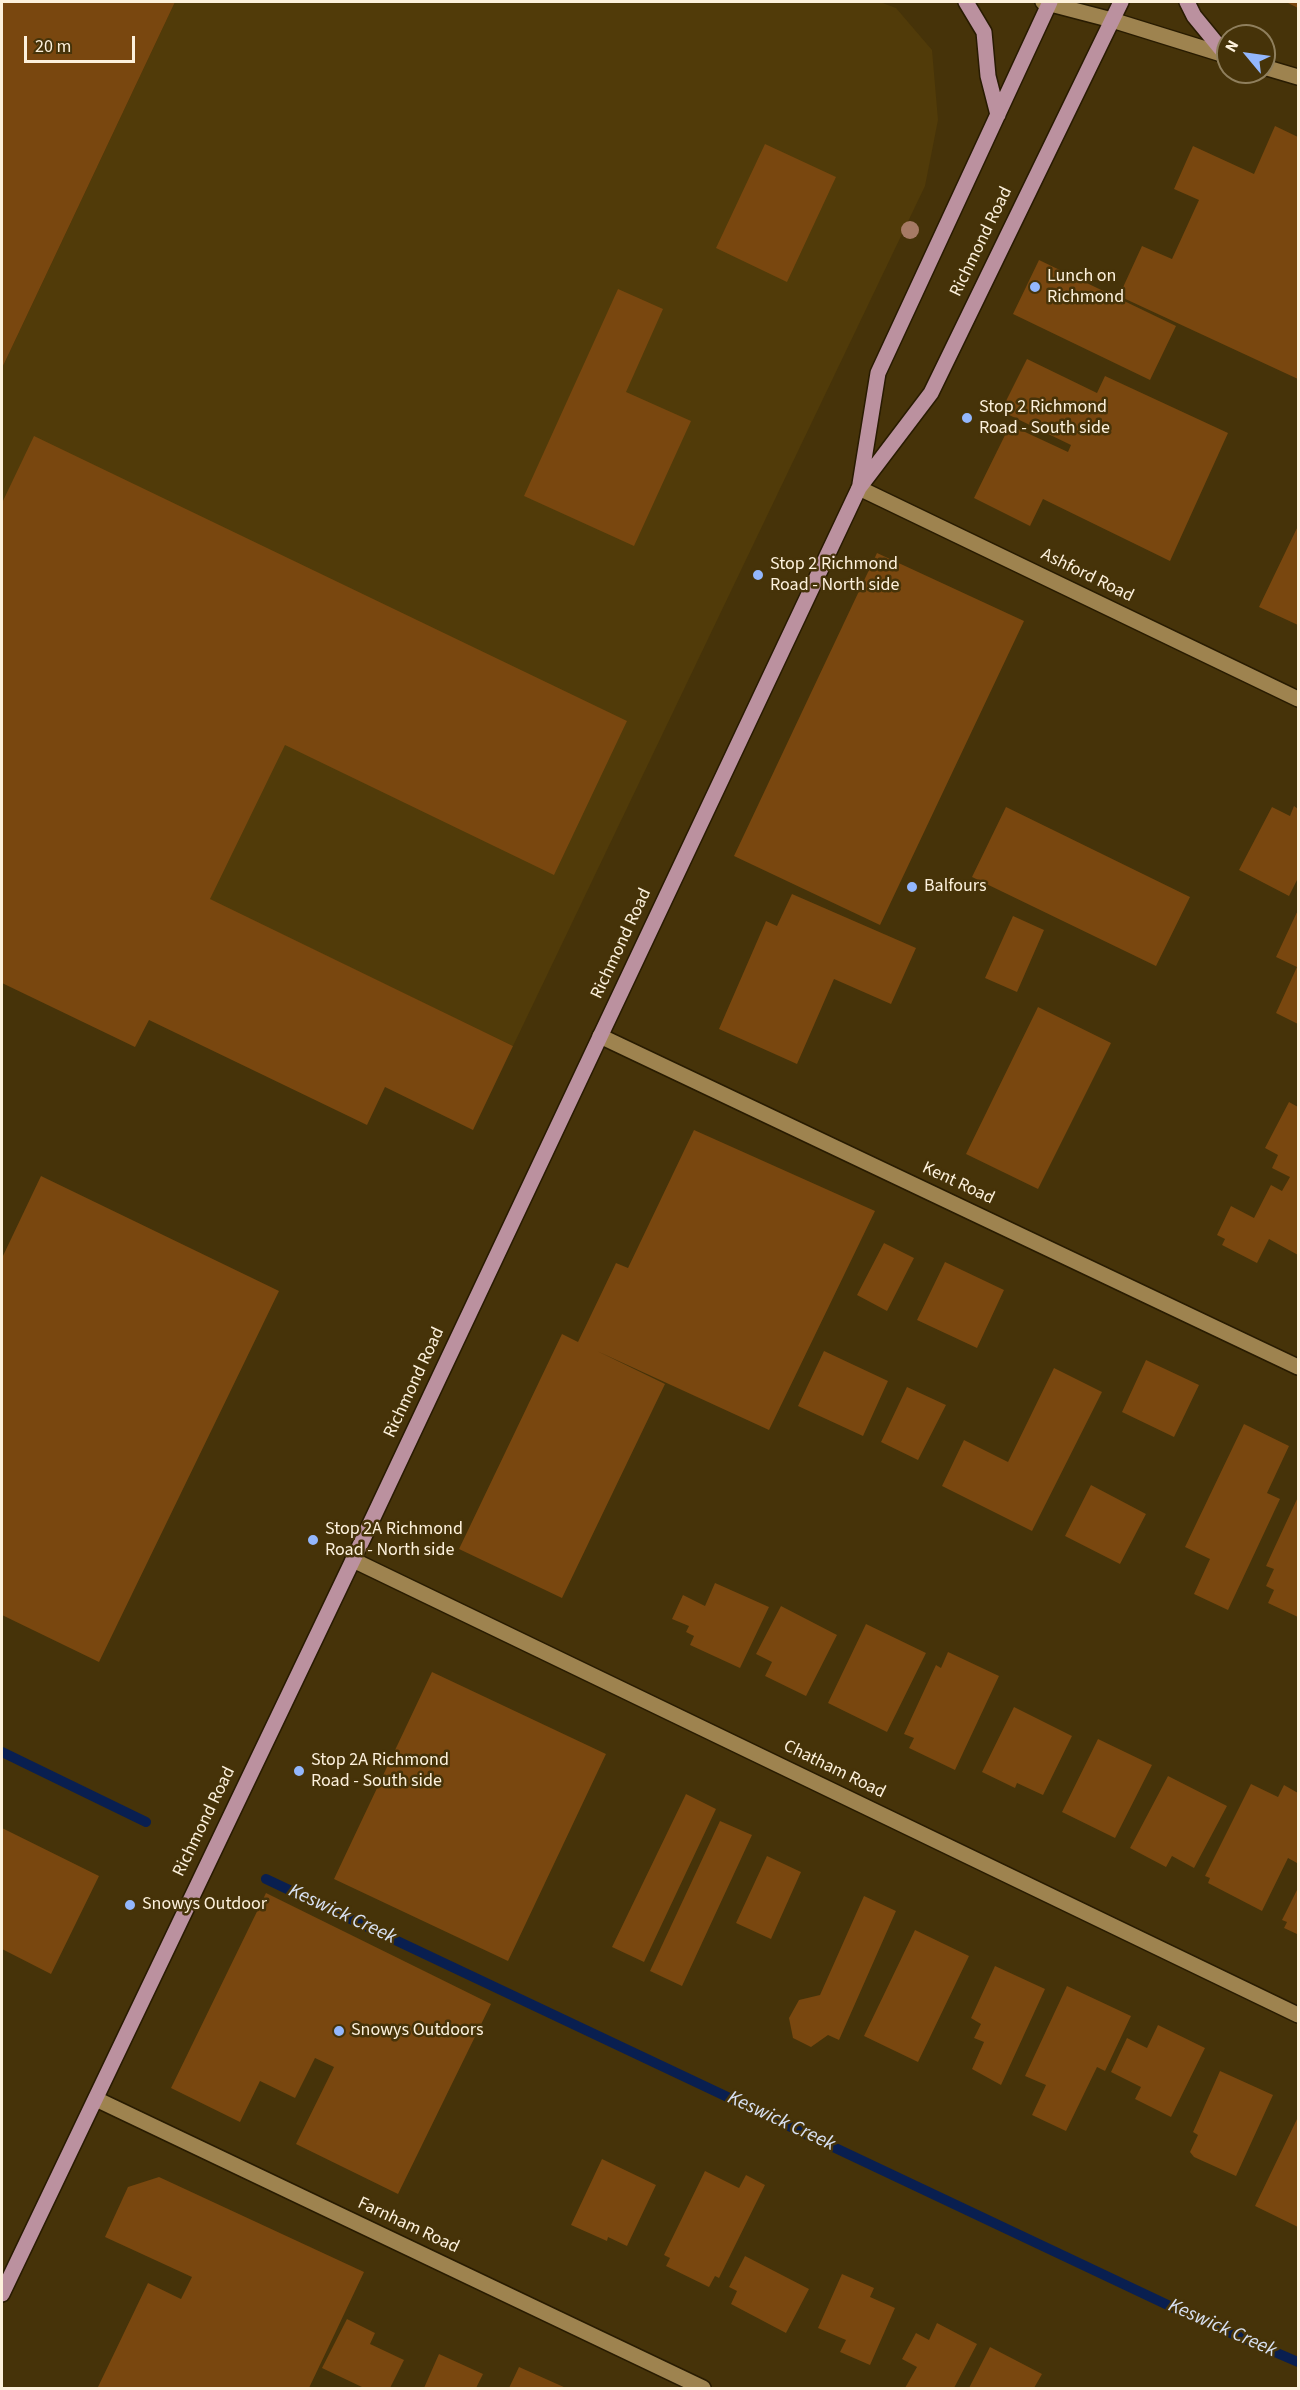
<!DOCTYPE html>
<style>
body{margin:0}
#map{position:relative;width:1300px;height:2390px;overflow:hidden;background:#463309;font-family:"Source Sans 3",sans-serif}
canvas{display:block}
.frame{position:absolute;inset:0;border:3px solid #fdf1dc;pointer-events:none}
.north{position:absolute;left:1216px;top:24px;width:60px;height:60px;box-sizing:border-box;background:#463309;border:2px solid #8f7f5d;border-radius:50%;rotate:299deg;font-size:16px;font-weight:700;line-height:24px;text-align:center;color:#fdf1dc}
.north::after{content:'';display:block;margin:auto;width:21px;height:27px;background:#93b7fd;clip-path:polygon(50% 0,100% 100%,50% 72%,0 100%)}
.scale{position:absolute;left:24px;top:36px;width:111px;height:27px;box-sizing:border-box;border:3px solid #fdf1dc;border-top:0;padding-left:8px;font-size:18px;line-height:21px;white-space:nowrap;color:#fdf1dc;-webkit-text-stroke:4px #463309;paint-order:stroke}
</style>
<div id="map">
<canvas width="1300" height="2390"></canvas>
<div class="frame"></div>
<div class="north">N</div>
<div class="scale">20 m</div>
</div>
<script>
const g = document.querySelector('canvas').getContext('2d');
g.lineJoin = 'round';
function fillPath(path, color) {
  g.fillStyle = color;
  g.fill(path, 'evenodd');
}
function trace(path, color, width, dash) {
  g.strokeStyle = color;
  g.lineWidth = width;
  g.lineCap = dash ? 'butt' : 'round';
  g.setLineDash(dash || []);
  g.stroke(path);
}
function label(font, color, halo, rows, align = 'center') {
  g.font = font + ' "Source Sans 3",sans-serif';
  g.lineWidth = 5;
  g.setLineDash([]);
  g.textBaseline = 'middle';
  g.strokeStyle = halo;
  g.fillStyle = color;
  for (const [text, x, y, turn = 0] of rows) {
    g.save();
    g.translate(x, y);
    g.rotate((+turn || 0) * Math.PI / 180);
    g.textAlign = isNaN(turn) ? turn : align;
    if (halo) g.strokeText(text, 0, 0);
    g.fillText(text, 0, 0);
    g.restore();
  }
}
fillPath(new Path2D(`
 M175,2H880L896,8L932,50L938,120L925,186L513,1046L2,800V368Z`), '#513b09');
trace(new Path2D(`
 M2,1752L146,1822
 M266,1879L1191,2316L1298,2362`), '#091f50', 10);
fillPath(new Path2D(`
 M2,2H175L2,368Z
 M1286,2H1298V8Z
 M1275,126L1298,137V379L1119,296L1142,246L1172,259L1199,200L1174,189L1193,146L1254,174Z
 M765,144L836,177L787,282L716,248Z
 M1039,260L1176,326L1150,380L1013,314Z
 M618,289L663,309L626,392L691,421L634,546L524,496Z
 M1027,359L1097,393L1105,376L1228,433L1170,561L1043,499L1030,526L974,498L1010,425L1068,452L1071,445L1001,411Z
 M34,436L627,721L554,875L285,745L210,899L513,1046L473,1130L385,1087L367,1125L149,1020L135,1047L2,983V503Z
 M1298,526V625L1259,607Z
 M877,553L1024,621L880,925L734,856Z
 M1294,806L1298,809V878L1289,896L1239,870L1272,807L1290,816Z
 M1006,807L1190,897L1156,966L972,877Z
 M792,894L916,948L891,1004L834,979L797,1064L719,1029L766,921L777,926Z
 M1298,910V1024L1276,1013L1297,967L1276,957Z
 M1013,916L1044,930L1017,992L985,978Z
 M1038,1007L1111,1043L1038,1189L966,1154Z
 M1289,1102L1298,1107V1255L1269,1239L1257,1263L1222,1245L1225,1239L1217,1235L1231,1206L1254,1218L1271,1185L1282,1191L1290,1177L1272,1168L1278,1155L1265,1148Z
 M694,1130L875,1211L769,1430L597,1351L665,1384L562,1598L459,1549L562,1334L578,1342L616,1263L628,1268Z
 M41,1176L279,1291L99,1662L2,1615V1258Z
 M884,1243L914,1258L887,1311L857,1295Z
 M945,1262L1004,1290L977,1348L917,1320Z
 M824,1351L888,1381L863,1436L798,1406Z
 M1146,1360L1199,1385L1174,1437L1122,1412Z
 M1054,1368L1102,1392L1032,1531L942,1486L964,1440L1008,1462Z
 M907,1387L946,1405L918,1460L881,1442Z
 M1244,1424L1289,1446L1267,1493L1280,1499L1228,1610L1194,1594L1210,1559L1185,1547Z
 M1091,1485L1146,1514L1120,1564L1065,1536Z
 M1298,1497V1617L1268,1603L1274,1590L1266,1586L1274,1569L1266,1566Z
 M715,1583L769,1607L740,1668L690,1645L694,1636L686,1632L689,1626L672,1619L683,1595L705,1606Z
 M781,1606L837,1635L806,1696L765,1676L772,1662L756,1654Z
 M866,1624L926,1653L887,1732L828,1703Z
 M948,1652L999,1676L955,1770L909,1748L914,1738L904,1734L936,1665L941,1668Z
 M432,1672L606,1754L508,1961L334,1879Z
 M1014,1707L1072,1736L1043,1795L1017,1783L1015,1788L982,1772Z
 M1098,1739L1152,1765L1115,1838L1062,1812Z
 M1168,1776L1227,1806L1194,1868L1172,1856L1166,1867L1130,1848Z
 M1251,1784L1278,1797L1284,1785L1298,1793V1861L1297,1863L1288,1858L1262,1911L1208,1883L1210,1878L1205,1876Z
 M686,1794L716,1809L644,1962L612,1947Z
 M720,1821L752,1835L682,1986L650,1971Z
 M2,1828L99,1876L51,1974L2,1949Z
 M767,1856L801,1872L771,1939L736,1923Z
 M1298,1888V1931L1297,1934L1284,1928L1287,1922L1282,1920Z
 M266,1893L491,2004L398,2194L296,2144L334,2067L315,2058L295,2098L260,2081L240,2122L171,2088Z
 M864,1896L896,1911L839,2040L828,2035L811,2047L793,2038L789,2018L799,2000L820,1995Z
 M915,1930L969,1956L918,2062L864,2036Z
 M995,1966L1045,1989L1001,2085L972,2069L984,2042L974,2038L981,2024L971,2018Z
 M1067,1986L1131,2016L1105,2071L1097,2067L1066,2131L1032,2115L1046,2085L1025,2076Z
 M1158,2025L1205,2048L1171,2117L1135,2099L1141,2087L1111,2072L1127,2038L1147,2048Z
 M1220,2071L1273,2095L1236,2176L1194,2157L1190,2152L1198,2135L1193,2132Z
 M1298,2117V2227L1255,2206Z
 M602,2159L656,2185L627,2246L608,2237L607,2241L571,2225Z
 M705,2171L739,2188L746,2175L765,2185L719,2278L715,2276L709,2287L666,2266L670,2258L664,2255Z
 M159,2177L364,2272L309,2388L98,2387L148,2283L181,2299L192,2277L105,2237L128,2187Z
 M745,2256L809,2289L786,2333L731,2304L737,2291L729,2287Z
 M842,2274L874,2288L870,2297L895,2308L870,2365L840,2352L846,2340L818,2328Z
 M347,2319L375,2333L370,2344L404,2360L390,2388H364L322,2368Z
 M937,2323L977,2344L954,2388H905L917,2367L902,2359L916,2333L929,2340Z
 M990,2347L1042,2374L1034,2388H969Z
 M439,2354L483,2374L476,2388H424Z
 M519,2367L566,2388H509Z`), '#79470f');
const minor = new Path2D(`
 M1112,20L1228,56
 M1264,67L1298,77
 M859,488L1298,699
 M600,1036L1298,1367
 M353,1560L1298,2015
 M96,2099L703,2388`);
const secondary = new Path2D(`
 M1043,2L1112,20`);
const primary = new Path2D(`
 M966,2L984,32L988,76L998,115
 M1187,2L1194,16L1226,55
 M860,484L878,373L1050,2
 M2,2294L353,1560L859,488L931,393L1121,2`);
trace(minor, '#281b01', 18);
trace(secondary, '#281b01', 18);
trace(primary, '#281b01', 18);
trace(minor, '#9e834f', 15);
trace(secondary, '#9e834f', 15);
trace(primary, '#bb919f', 15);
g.fillStyle = '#a67a65';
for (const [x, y] of [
 [910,230]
]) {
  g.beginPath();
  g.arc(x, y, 9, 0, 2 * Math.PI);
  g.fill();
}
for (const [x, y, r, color] of [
 [1035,287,6,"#93b7fd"],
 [967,418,6,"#93b7fd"],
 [758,575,6,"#93b7fd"],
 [912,887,6,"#93b7fd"],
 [313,1540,6,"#93b7fd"],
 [299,1771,6,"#93b7fd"],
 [130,1905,6,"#93b7fd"],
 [339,2031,6,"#93b7fd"]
]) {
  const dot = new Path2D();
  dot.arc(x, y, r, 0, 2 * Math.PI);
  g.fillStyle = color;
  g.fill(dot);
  trace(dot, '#463309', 2);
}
label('18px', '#fdf1dc', '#463309', [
 ["Richmond Road",982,242,-64],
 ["Ashford Road",1087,576,26],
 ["Richmond Road",622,944,-65],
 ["Kent Road",958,1184,25],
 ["Richmond Road",415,1383,-65],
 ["Chatham Road",834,1770,26],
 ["Richmond Road",205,1822,-64],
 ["Farnham Road",408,2226,25]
]);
label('18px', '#fdf1dc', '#463309', [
 ["Lunch on",1047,277],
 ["Richmond",1047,298],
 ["Stop 2 Richmond",979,408],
 ["Road - South side",979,429],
 ["Stop 2 Richmond",770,565],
 ["Road - North side",770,586],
 ["Balfours",924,887],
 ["Stop 2A Richmond",325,1530],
 ["Road - North side",325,1551],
 ["Stop 2A Richmond",311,1761],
 ["Road - South side",311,1782],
 ["Snowys Outdoor",142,1905],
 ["Snowys Outdoors",351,2031]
], 'left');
label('italic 20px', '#d8e1f2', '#463309', [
 ["Keswick Creek",342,1915,25],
 ["Keswick Creek",781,2122,25],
 ["Keswick Creek",1222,2329,24]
]);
</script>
